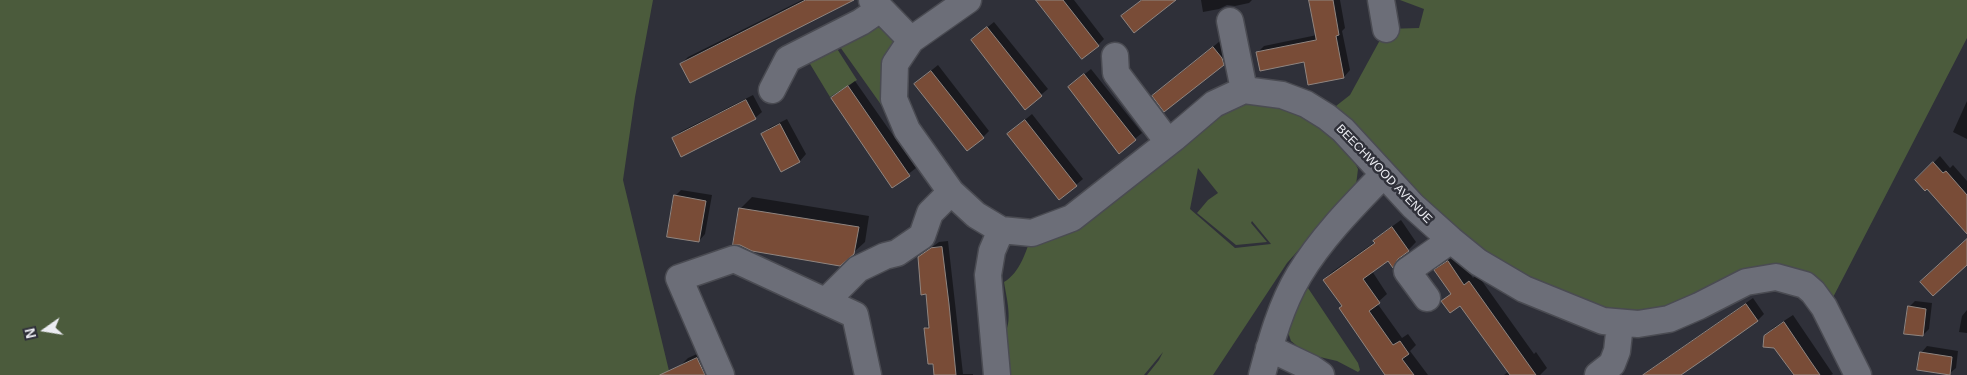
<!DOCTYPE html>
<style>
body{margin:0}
#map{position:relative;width:1967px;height:375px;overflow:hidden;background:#2f3039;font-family:Arial,sans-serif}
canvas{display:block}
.north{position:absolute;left:20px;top:305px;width:50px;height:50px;-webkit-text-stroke:4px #2f3039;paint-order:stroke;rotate:257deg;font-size:14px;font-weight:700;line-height:20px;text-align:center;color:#ebecf2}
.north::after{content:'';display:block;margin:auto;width:18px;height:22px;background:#ebecf2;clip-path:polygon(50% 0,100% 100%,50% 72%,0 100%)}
</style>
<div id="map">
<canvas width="1967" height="375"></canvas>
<div class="north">N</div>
</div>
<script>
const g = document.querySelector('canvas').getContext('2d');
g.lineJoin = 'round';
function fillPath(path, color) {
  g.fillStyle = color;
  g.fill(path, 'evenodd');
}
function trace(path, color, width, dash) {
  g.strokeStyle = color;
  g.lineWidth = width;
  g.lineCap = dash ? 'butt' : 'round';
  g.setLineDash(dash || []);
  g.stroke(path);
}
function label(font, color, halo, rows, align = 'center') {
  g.font = font + ' Arial,sans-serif';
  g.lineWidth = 5;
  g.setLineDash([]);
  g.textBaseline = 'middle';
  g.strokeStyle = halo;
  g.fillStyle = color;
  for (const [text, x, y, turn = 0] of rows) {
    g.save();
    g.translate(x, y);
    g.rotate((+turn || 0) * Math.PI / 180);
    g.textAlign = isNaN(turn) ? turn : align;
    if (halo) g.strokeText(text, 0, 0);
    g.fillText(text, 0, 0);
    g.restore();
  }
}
fillPath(new Path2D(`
 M0,0H653L635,97L623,180L670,375H0Z
 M1400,0H1967V38L1828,307L1804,280L1667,309L1616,313L1533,287L1434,217L1336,106L1350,95L1386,29L1419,28L1424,9Z
 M875,26C884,30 892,34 895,44L884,106H882L838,44Z
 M834,44L857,80L830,97L807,59Z
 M1243,101L1308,110L1346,146L1358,169L1356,185L1287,263L1213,375H1147L1159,360L1163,352L1144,375H1007L1003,335C1014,324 1006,296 1004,282C1020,273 1027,250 1032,233ZM1198,168L1218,193L1208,200L1197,213L1236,245L1267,242L1251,223L1252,221L1271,244L1235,248L1190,209Z
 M1308,288L1358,363L1360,370L1358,372L1337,361L1307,354L1291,341L1288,332L1289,324L1305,289Z`), '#4b5b3c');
fillPath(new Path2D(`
 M802,0H849L681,64L688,57Z
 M1038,0H1074L1104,39L1098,45Z
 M1201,0H1252L1249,3L1235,6L1227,5L1219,9L1203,12Z
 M1310,0H1340L1345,28L1342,31L1350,70L1344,77L1305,60L1257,53L1264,46L1317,35Z
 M994,22L1048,89L1025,108L979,34Z
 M1220,41L1228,52L1229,58L1223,64L1154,96Z
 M938,65L989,131L983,137L922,78Z
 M1091,69L1142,133L1119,152L1076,81Z
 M855,81L916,168L893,186L833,98Z
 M753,95L762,112L755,118L673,138L680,132Z
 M1967,101V139L1953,132Z
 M1032,114L1083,179L1059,199L1015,128Z
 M787,119L806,154L800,161L782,170L763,134L769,128Z
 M1940,156L1950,168L1953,165L1967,181V210L1917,180Z
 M681,190L712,195L705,234L699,241L675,196Z
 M752,197L869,216L865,242L853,253L734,244L741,208Z
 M1401,220L1416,242L1393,266L1389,259L1372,271L1387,294L1377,303L1402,338L1408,334L1416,345L1410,351L1428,375H1388L1324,280L1332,272L1375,242L1383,233Z
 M948,241L963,374H973V375H935L925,329L930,324L927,293L919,257L939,242Z
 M1456,254L1473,278L1477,274L1534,354L1536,352L1547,368L1540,375H1504L1509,371L1460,304L1443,302L1452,293L1436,270Z
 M1753,298L1764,314L1758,320L1679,375H1642Z
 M1915,301L1932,303L1929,329L1923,335L1909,307Z
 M1967,310V333L1959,332L1962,316Z
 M1793,315L1833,374L1831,375H1793L1774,346L1765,337L1773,328Z
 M1927,346L1958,351L1956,368L1949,374L1921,353Z
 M706,350L718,375H682L679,367L688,358Z`), '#0007');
const building = new Path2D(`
 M806,0H854L690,83L680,64Z
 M1036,0H1063L1099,46L1082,59Z
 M1142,0H1176L1134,33L1121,16Z
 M1309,0H1333L1339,35L1336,36L1344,78L1308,85L1304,62L1260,71L1256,52L1316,40Z
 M987,27L1042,96L1025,110L971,40Z
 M1213,47L1222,58L1224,65L1164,112L1152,96Z
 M931,71L984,138L967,151L914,84Z
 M1084,74L1136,140L1119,154L1068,87Z
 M848,86L910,176L892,188L831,98Z
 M746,100L756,119L681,157L672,138Z
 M1025,120L1077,186L1059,200L1007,134Z
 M780,124L800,162L781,172L761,134Z
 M1933,162L1943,173L1946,171L1967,195V234L1927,189L1925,191L1915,180Z
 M674,195L706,201L699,242L667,237Z
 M739,208L859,227L854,254L840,266L752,251L740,245H733Z
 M1392,227L1409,251L1398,259L1393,268L1388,261L1363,279L1380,303L1369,311L1393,345L1400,341L1409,354L1402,359L1414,375H1385L1339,308L1342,306L1323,280L1375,243L1373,241Z
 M1967,239V265L1933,296L1920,282Z
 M942,247L949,304L956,375H934L933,364H928L924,328H929L926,294L921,295L918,257L931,248Z
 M1448,261L1464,285L1469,281L1536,375H1510L1460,306L1450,313L1441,301L1451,294L1434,270Z
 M1746,304L1758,321L1710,355L1681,375H1643Z
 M1908,306L1926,309L1923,336L1904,334Z
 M1784,322L1811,362L1820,375H1794L1774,348L1763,347L1764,336Z
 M1920,352L1952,357L1950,375L1917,370Z
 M697,358L705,375H660Z`);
fillPath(building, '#794c37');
trace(building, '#908580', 1);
const minor = new Path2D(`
 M872,0L911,40
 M968,0L911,40L895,64L894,99L907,130L951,192L976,215L1001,230L1032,233L1072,218L1174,138L1214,104L1244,90L1282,95L1306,104L1327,117L1343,130L1413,206L1451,240L1478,262L1524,289L1603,321L1638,324L1669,319L1699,306L1746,282L1776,277L1805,285L1813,292L1824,307L1858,375
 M1381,0L1386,29
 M1230,21L1244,90
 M1115,56L1116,73L1168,142
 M772,90L788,59L861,22L880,9
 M1427,298L1407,271L1451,240
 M826,301L858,269L885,256L897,253L922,236L930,213L951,192
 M1269,348L1311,368L1321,375
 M721,375L679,278L734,259L855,315L868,375
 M997,375L988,275L992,251L1001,230
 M1262,375C1271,341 1281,305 1299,275C1322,237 1353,206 1383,175
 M1598,375L1612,364L1617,351L1620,324`);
trace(minor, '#4a4b52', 29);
trace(minor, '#6c6e78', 26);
label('12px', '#ebecf2', '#2f3039', [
 ["BEECHWOOD AVENUE",1384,174,46]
]);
</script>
